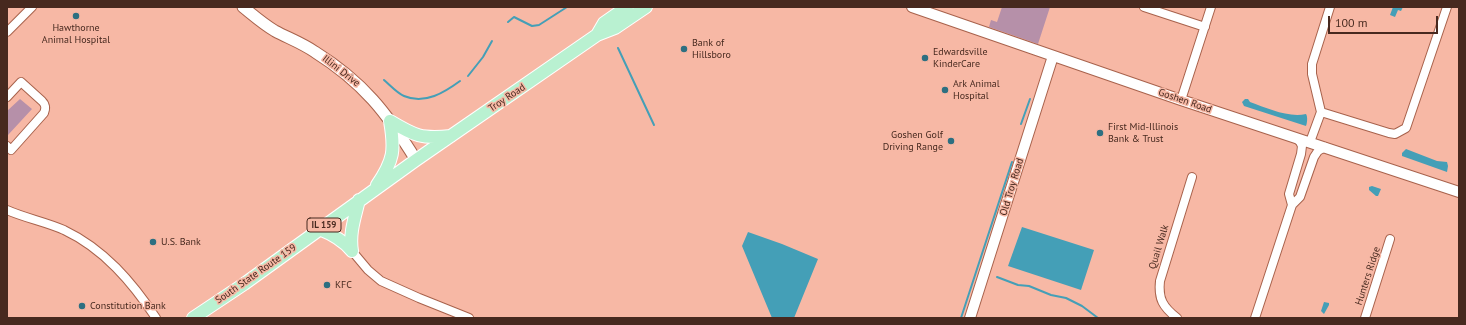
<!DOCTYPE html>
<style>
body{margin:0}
#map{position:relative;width:1466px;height:325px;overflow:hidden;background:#f7b8a5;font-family:"PT Sans",sans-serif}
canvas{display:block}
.frame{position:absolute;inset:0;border:8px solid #47291f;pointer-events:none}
.scale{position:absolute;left:1328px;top:16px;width:110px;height:18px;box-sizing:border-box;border:2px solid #47291f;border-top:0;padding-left:5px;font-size:12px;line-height:14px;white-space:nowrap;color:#47291f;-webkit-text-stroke:3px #f7b8a5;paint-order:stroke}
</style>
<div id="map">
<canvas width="1466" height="325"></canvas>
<div class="frame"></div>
<div class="scale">100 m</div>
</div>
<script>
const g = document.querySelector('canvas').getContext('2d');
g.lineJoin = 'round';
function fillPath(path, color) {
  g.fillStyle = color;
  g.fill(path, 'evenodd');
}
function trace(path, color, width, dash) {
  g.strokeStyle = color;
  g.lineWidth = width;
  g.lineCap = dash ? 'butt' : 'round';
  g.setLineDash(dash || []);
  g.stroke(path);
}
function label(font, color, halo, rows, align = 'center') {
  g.font = font + ' "PT Sans",sans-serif';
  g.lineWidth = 3;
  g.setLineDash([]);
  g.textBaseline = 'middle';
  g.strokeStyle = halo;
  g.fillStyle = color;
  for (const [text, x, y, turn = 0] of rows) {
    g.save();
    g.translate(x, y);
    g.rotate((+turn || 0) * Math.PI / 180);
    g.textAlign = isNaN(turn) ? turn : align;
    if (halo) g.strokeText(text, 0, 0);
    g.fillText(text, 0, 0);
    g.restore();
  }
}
fillPath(new Path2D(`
 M1002,7H1050L1038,44L989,27L991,20L997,22Z
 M20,99L32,109L8,135L7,134V111Z`), '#b690a9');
fillPath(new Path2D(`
 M1393,7H1403L1401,11L1398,10L1395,17L1390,15Z
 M1245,99H1248L1250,102C1267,108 1288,118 1306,114C1308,117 1307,124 1306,126L1244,106L1242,102Z
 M1406,149L1437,161L1447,162L1448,166L1447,172L1402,156V153Z
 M1372,186L1381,189L1378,196H1376L1369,190V187Z
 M1022,227L1094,250L1081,290L1008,266Z
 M748,232L782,244L818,259L794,318H772L742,246Z
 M1324,302L1329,303V305L1324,314L1321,311Z`), '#449fb7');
trace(new Path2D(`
 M508,22L514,17L532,26L539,25L567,7
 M618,48L654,125
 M468,76L483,57L492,41
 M384,80C390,85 397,93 404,96C425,105 445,92 460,81
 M1021,124L1030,99
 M997,277L1018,285L1029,286L1051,295L1066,298L1082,306L1098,318
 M961,318L1012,162`), '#449fb7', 2);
const minor = new Path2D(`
 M1144,7L1205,27
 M7,32L32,7
 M7,97L21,82L42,101C46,105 46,108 44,113L11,150L7,146
 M1181,100L1211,7
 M1321,112L1389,133L1395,134L1406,128L1447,7
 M1310,142L1321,112L1312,74V64L1330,7
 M1292,205L1289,194L1301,154L1302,146L1300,142L1296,138
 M7,210C25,218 46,222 64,230C104,249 132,282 156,318
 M352,251L368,270L381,281L419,298L469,318
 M1177,318C1163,307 1158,299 1160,281L1192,177
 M1255,318L1292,205L1300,197L1314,157L1318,151L1325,147
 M1365,318L1390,239`);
const tertiary = new Path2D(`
 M912,7L1181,100L1459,192
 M970,318L1053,56`);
const secondary = new Path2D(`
 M243,7C253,15 263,24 275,31C288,38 302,43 315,52C363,82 387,113 416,160`);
const primary = new Path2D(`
 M597,35L604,23L627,7
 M390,121C415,136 421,139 451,136
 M377,185C394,160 395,150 390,121
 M319,229C332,234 343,240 352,251
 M352,251C349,233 355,217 359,200
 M193,318L244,284L416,160L597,35L615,28L646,7`);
trace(minor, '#a8624c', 10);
trace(tertiary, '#a8624c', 12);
trace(secondary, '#a8624c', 13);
trace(primary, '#fff', 14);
trace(minor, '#fff', 8);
trace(tertiary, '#fff', 10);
trace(secondary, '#fff', 11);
trace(primary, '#b9f1d1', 12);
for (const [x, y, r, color] of [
 [76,16,4,"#2d6f81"],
 [684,49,4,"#2d6f81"],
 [925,58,4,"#2d6f81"],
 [945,90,4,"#2d6f81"],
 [1100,133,4,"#2d6f81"],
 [951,141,4,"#2d6f81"],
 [153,242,4,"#2d6f81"],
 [327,285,4,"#2d6f81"],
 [82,306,4,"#2d6f81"]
]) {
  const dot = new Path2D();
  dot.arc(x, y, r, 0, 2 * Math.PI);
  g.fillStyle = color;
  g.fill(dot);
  trace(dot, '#f7b8a5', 1.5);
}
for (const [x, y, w] of [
 [324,225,34]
]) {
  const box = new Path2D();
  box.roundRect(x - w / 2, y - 7, w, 14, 3);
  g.fillStyle = '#f7b8a5';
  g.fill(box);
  trace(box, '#47291f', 1);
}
label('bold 9px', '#47291f', null, [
 ["IL 159",324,225]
]);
label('10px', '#47291f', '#f7b8a5', [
 ["Hawthorne",76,28,"center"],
 ["Animal Hospital",76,40,"center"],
 ["Bank of",692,43],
 ["Hillsboro",692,55],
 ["Edwardsville",933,52],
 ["KinderCare",933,64],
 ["Ark Animal",953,84],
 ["Hospital",953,96],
 ["First Mid-Illinois",1108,127],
 ["Bank & Trust",1108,139],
 ["Goshen Golf",943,135,"right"],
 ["Driving Range",943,147,"right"],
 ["U.S. Bank",161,242],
 ["KFC",335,285],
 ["Constitution Bank",90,306]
], 'left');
label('10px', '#47291f', '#f7b8a5', [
 ["Illini Drive",341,71,38],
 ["Troy Road",507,98,-34],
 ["Goshen Road",1185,101,19],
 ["Old Troy Road",1012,187,-73],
 ["Quail Walk",1159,247,-73],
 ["South State Route 159",256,274,-35],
 ["Hunters Ridge",1368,276,-72]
]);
</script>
